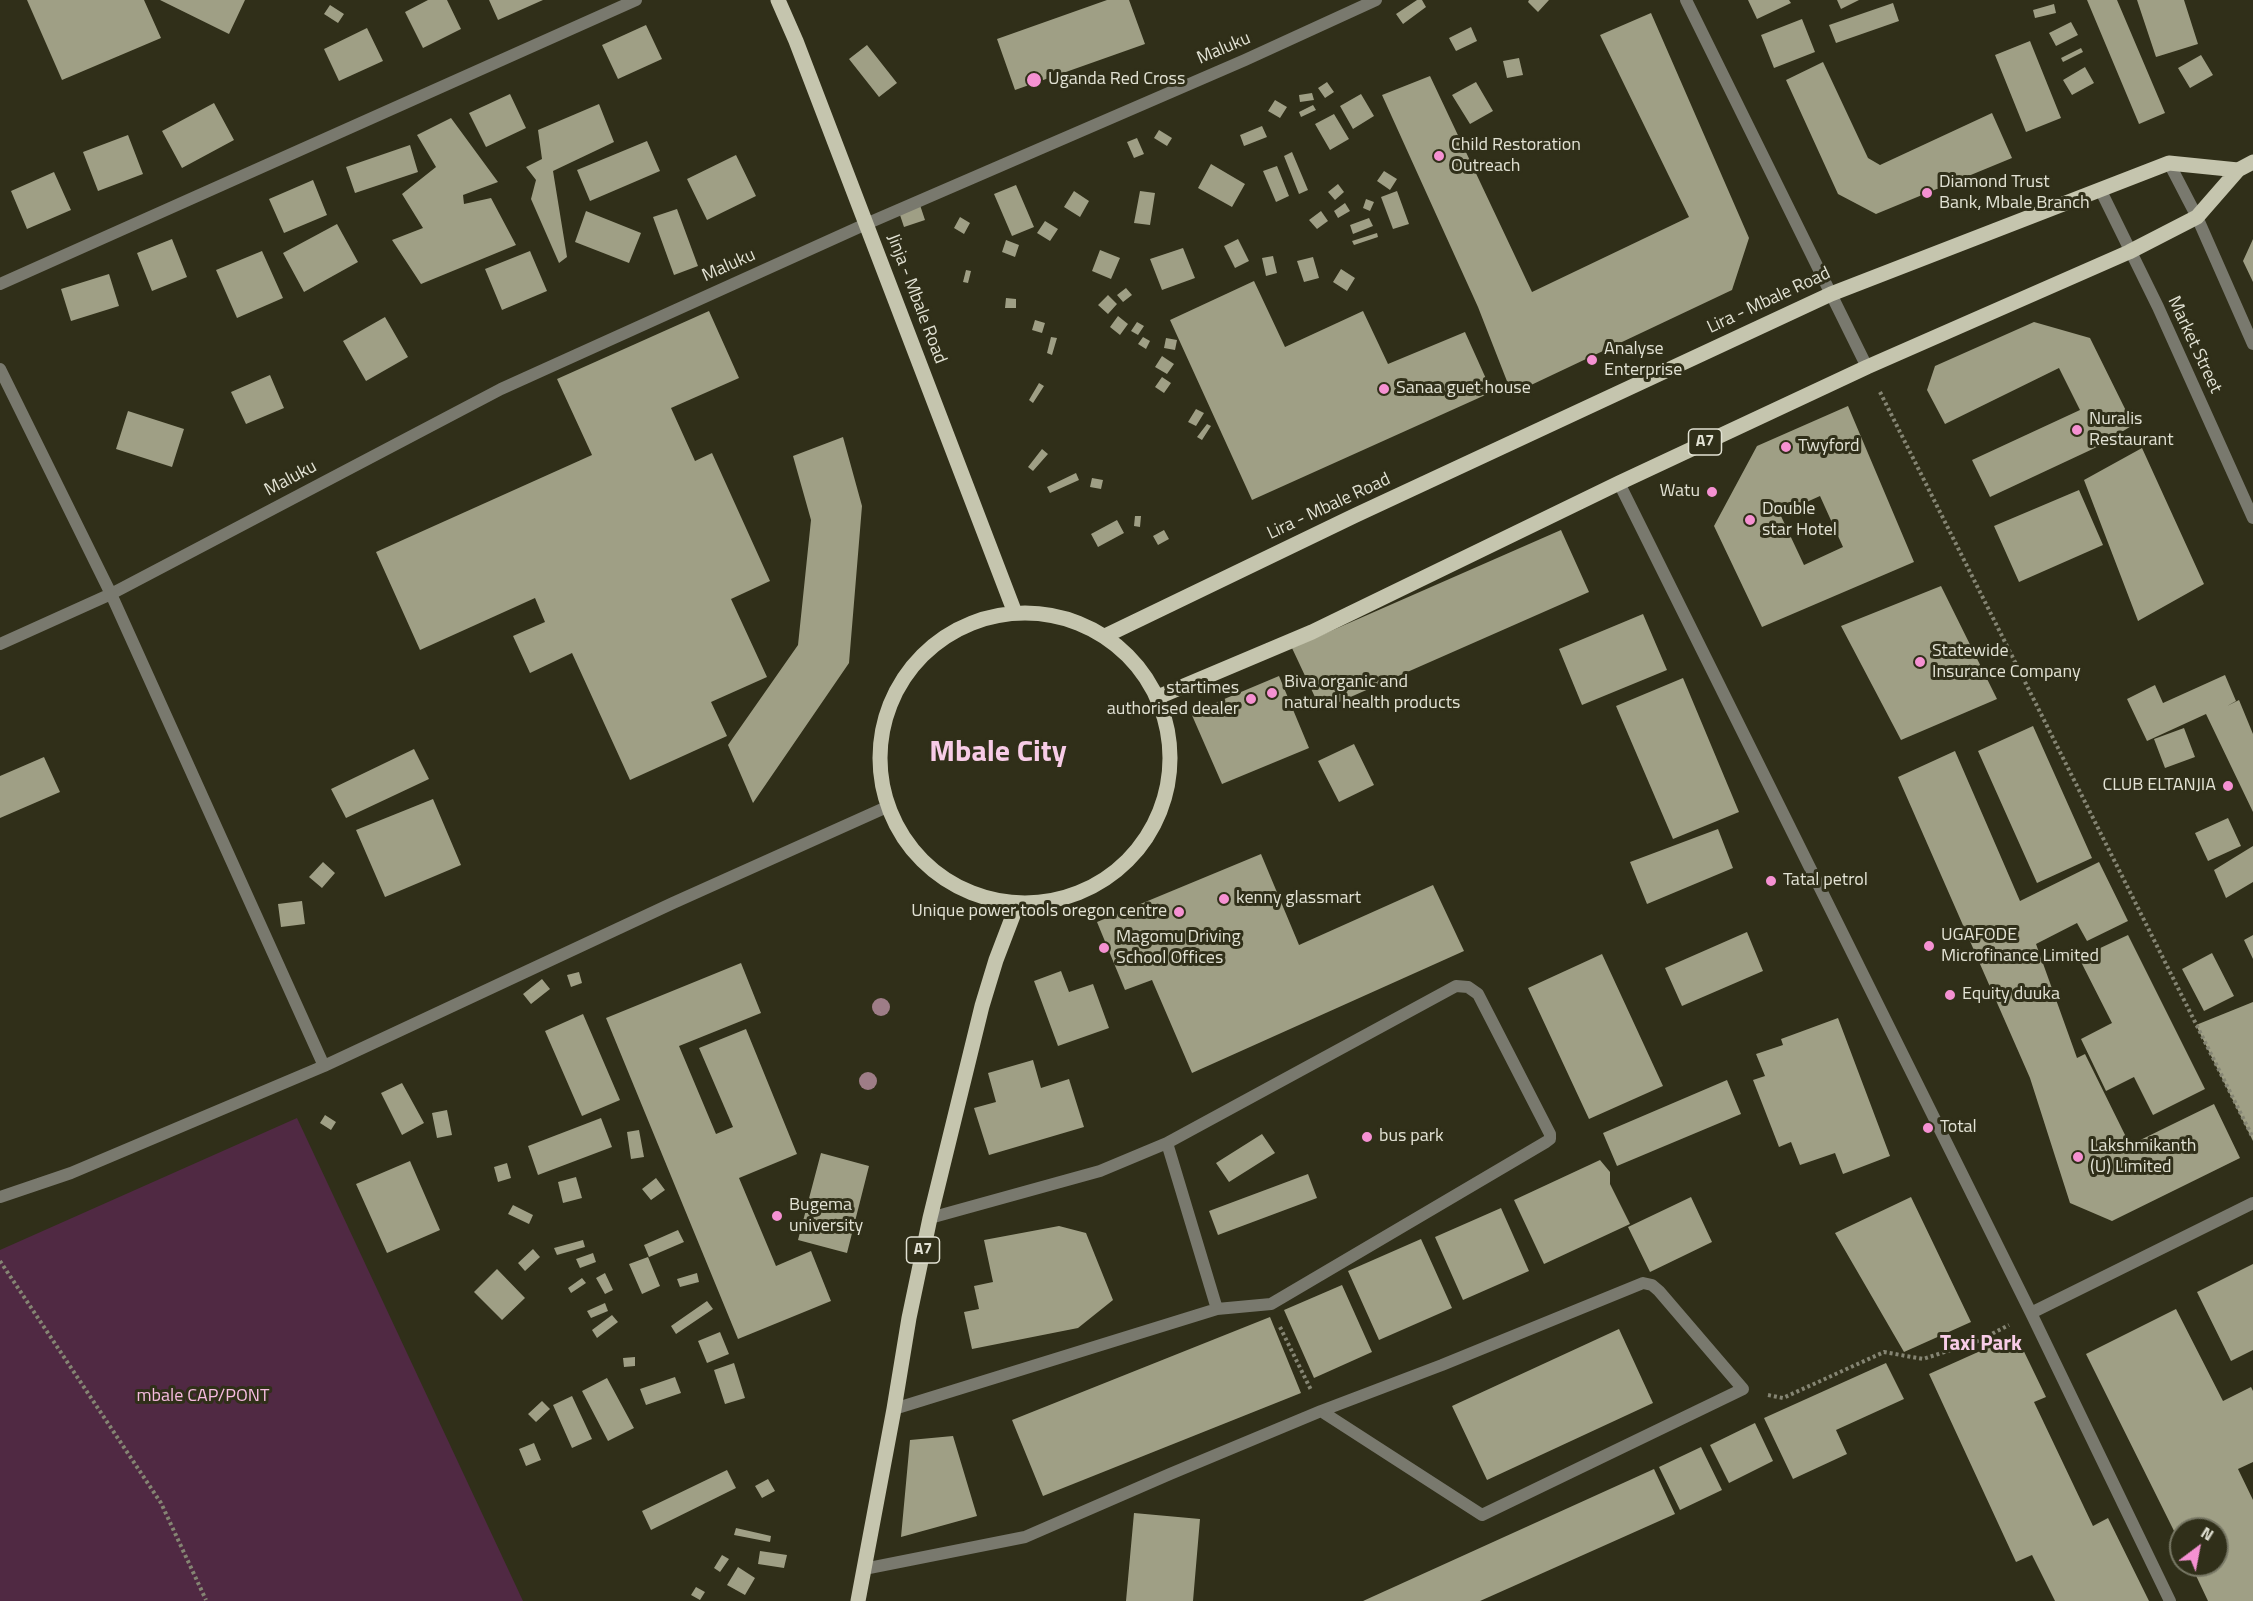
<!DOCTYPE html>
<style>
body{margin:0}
#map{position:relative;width:2253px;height:1601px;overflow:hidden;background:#302f19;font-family:"Titillium Web",sans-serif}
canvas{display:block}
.north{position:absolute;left:2169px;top:1517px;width:60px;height:60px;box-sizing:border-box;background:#302f19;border:2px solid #777764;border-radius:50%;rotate:32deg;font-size:16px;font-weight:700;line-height:24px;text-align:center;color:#e2e2d4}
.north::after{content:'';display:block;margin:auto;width:21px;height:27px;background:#f591d2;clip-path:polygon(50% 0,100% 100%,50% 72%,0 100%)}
</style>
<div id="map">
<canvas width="2253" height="1601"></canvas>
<div class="north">N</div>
</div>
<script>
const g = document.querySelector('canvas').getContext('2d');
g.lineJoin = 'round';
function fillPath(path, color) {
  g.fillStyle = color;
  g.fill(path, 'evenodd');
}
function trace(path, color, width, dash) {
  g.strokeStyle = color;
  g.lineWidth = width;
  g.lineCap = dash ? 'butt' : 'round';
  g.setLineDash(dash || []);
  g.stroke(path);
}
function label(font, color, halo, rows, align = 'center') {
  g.font = font + ' "Titillium Web",sans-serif';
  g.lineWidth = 6;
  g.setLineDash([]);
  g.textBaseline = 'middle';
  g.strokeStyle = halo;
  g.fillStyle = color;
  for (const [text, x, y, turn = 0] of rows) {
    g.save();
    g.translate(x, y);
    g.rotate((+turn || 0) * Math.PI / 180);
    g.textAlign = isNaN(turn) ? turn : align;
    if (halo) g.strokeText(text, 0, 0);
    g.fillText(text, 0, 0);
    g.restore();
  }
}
fillPath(new Path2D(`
 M297,1118L523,1601H0V1250Z`), '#502943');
fillPath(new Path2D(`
 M27,0H144L161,38L62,80Z
 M160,0H245L229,34Z
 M428,0H447L461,29L423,48L405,12Z
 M489,0H543L498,20Z
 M1107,0H1129L1145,44L1015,90L997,39Z
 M1417,0H1422L1426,7L1403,24L1396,14Z
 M1529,0H1549L1538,12L1528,2Z
 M1748,0H1789L1791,3L1757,19Z
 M1837,0H1859L1841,9Z
 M2087,0H2117L2165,113L2139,124Z
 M2137,0H2184L2198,44L2156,57Z
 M1893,3L1899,21L1836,43L1829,25Z
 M2054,4L2056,13L2035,18L2033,10Z
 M330,5L344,14L338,23L324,14Z
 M1651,13L1749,238L1732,290L1512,394L1478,307L1382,95L1430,76L1532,292L1689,217L1600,35Z
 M1802,19L1815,52L1774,68L1761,35Z
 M2071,22L2078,35L2056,46L2049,33Z
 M646,25L662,59L618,79L602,45Z
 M1471,27L1477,41L1456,51L1449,38Z
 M367,28L383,61L339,81L324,49Z
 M2030,41L2061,118L2026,132L1995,55Z
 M867,45L897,83L879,97L849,59Z
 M2081,48L2083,52L2063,62L2061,58Z
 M2201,55L2213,75L2190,88L2178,68Z
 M1519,58L1523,75L1507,78L1503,61Z
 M1823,62L1868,158L1880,165L1992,113L2012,158L1876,214L1838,194L1786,80Z
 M2085,67L2094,83L2072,95L2063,80Z
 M1327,82L1334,92L1325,98L1318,88Z
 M1476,82L1493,111L1470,124L1452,95Z
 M1312,93L1314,100L1300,102L1299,95Z
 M510,94L526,128L486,147L469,113Z
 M1361,94L1374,116L1353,129L1340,106Z
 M1275,100L1287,107L1280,118L1268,111Z
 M214,103L234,140L182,168L162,131Z
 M599,104L614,142L553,171L567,257L559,263L531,199L536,180L526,167L542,159L538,130Z
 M1313,105L1316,110L1301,117L1299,112Z
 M1334,114L1349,139L1330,150L1315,124Z
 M451,118L498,182L463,195L464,204L491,198L516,245L421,284L392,240L423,228L402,194L436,167L417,135Z
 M1262,126L1267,137L1244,146L1240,135Z
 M1159,130L1172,138L1167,146L1154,138Z
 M128,135L143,174L98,191L83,152Z
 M1137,138L1144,154L1134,158L1127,142Z
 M647,141L660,171L590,201L577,170Z
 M410,145L418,172L355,193L346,167Z
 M1292,152L1308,190L1299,194L1284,156Z
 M736,155L756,196L707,220L687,179Z
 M1211,164L1245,184L1232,207L1198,188Z
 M1277,166L1289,196L1276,202L1263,171Z
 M1384,171L1397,179L1390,190L1377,181Z
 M54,172L71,210L27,229L11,191Z
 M313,180L327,215L284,233L269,199Z
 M1338,184L1344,192L1335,200L1328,192Z
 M1016,185L1034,227L1012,236L994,194Z
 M1074,191L1089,201L1080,217L1064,207Z
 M1140,191L1155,193L1150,225L1134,223Z
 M1397,191L1409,224L1393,229L1381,197Z
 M918,199L925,220L904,227L897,206Z
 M1366,199L1374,202L1370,211L1363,208Z
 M1345,203L1350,211L1338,218L1334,211Z
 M677,209L698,266L674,275L653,217Z
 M586,211L641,233L629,263L575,242Z
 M1321,211L1328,221L1317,229L1309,220Z
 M960,217L970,223L964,234L954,228Z
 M1369,218L1373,226L1353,234L1350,225Z
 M1045,221L1058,229L1050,241L1037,233Z
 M337,224L358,262L304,292L283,253Z
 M1377,233L1378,237L1354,245L1352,241Z
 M172,239L187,277L152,291L137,253Z
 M1238,239L1249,261L1235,268L1224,246Z
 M2253,239V282L2243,261Z
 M1006,240L1019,245L1015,257L1002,252Z
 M1183,248L1195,278L1162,290L1150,259Z
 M1100,250L1120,258L1111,279L1092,271Z
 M262,251L283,298L237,318L216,270Z
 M530,251L547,291L502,310L485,269Z
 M1273,256L1277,273L1266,276L1262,258Z
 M1313,257L1319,278L1304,282L1297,261Z
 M1341,269L1355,278L1347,291L1333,282Z
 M966,270L971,271L968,283L963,282Z
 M109,274L119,306L71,321L61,289Z
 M1254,281L1285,347L1363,311L1388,364L1465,332L1492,392L1252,500L1170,320Z
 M1126,288L1132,295L1123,302L1117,295Z
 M1108,295L1117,304L1108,314L1098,305Z
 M1006,298L1016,299V308H1005Z
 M709,311L739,378L671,408L695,461L712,453L770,581L731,599L767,677L711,702L727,736L630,780L572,653L530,673L513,636L545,622L535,598L420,650L376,552L592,455L557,379Z
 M1118,316L1128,324L1120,335L1110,327Z
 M385,317L408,357L366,381L343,341Z
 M1035,320L1045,323L1042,333L1032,330Z
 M1137,322L1144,326L1138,335L1131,331Z
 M2034,322L2090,338L2133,425L2097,447L1990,497L1972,460L2080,410L2059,368L1945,424L1927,390L1935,366Z
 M1051,337L1057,338L1052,355L1047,353Z
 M1143,337L1150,341L1146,349L1138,344Z
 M1166,338L1177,340L1175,350L1164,348Z
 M1162,356L1174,364L1167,374L1155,367Z
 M270,375L284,408L246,424L231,392Z
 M1162,377L1171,383L1164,393L1155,387Z
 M1039,383L1044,386L1033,403L1029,400Z
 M1848,406L1914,562L1762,627L1714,526L1757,446ZM1820,496L1843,547L1804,565L1780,514Z
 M1196,409L1204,413L1196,426L1188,422Z
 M128,411L184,429L172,467L116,449Z
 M1207,424L1211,426L1202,440L1197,437Z
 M843,437L862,506L849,663L753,803L728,745L798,645L811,520L793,456Z
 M2142,448L2204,584L2138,621L2084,480Z
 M1042,449L1048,454L1033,471L1028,467Z
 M1076,473L1079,480L1050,493L1047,487Z
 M1092,478L1103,480L1101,489L1090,487Z
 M2079,490L2103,545L2019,582L1994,526Z
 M1135,516H1141L1140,527L1134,526Z
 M1117,520L1124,533L1098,547L1091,534Z
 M1164,530L1169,539L1158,545L1153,536Z
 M1561,530L1589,592L1321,710L1292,648Z
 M1941,586L1997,699L1901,740L1841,626Z
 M1643,614L1667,670L1582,705L1559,649Z
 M2225,675L2236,701L2227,706L2239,700L2253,734V812L2206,714L2147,741L2127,699L2155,685L2163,703Z
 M1279,676L1309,748L1222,784L1191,713Z
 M1683,678L1739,812L1673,839L1616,706Z
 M2033,726L2092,858L2037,883L1978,751Z
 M2184,728L2195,757L2165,768L2154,739Z
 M1354,744L1374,785L1339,802L1318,761Z
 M414,749L429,779L346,818L331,789Z
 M1955,751L2020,901L2099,862L2128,921L2087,941L2077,923L2036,944L2077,1058L2085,1054L2130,1145L2214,1104L2240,1158L2112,1221L2070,1203L2030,1078L1898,777Z
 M44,757L60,792L0,818V776Z
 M433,799L461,865L385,897L356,830Z
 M2228,818L2241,846L2208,861L2195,833Z
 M1718,829L1733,868L1647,904L1630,862Z
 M2253,846V882L2226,898L2214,870Z
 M1261,854L1299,945L1433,885L1464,951L1192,1073L1152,980L1125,990L1097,922Z
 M323,862L335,873L322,888L309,877Z
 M302,901L305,924L281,927L278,904Z
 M1747,932L1763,971L1682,1006L1665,968Z
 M2128,935L2205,1089L2153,1115L2134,1077L2106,1091L2081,1039L2112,1023L2079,958Z
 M2253,935V959L2244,940Z
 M2212,953L2234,996L2204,1011L2182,969Z
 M1602,954L1663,1086L1589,1119L1528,988Z
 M741,963L761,1013L679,1046L716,1134L733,1127L699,1048L746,1029L797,1154L739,1178L776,1266L811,1251L831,1301L738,1339L606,1018Z
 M1061,971L1069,992L1093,984L1109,1028L1058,1046L1034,981Z
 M579,972L582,983L571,987L567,975Z
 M542,979L550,989L531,1004L523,994Z
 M2253,1002V1141L2196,1025Z
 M583,1014L620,1100L582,1116L545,1031Z
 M1838,1018L1890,1156L1843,1174L1835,1153L1800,1165L1791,1142L1779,1147L1753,1080L1765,1076L1756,1054L1783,1045L1781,1039Z
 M1033,1060L1041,1088L1069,1079L1084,1127L989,1155L974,1108L996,1102L988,1073Z
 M1727,1080L1741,1114L1617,1166L1603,1133Z
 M402,1083L424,1123L402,1135L381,1093Z
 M447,1110L452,1135L437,1138L432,1113Z
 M325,1115L336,1122L331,1130L320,1123Z
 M601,1118L612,1147L538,1175L528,1146Z
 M639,1130L644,1157L631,1159L627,1132Z
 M1262,1134L1275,1153L1229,1182L1216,1163Z
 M821,1153L869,1166L847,1253L798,1240Z
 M1600,1160L1610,1172V1184L1630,1224L1544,1264L1514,1200Z
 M410,1161L440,1230L387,1253L356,1184Z
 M507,1163L511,1178L498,1182L494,1167Z
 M1308,1174L1317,1198L1218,1235L1209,1211Z
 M576,1177L582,1198L563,1203L558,1182Z
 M656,1178L665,1190L651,1200L642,1189Z
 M1691,1197L1712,1242L1650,1272L1628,1227Z
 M1911,1197L1971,1322L1904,1352L1835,1233Z
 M513,1205L533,1215L529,1224L508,1214Z
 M1501,1208L1529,1271L1463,1300L1435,1237Z
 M1059,1226L1086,1233L1113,1300L1078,1328L972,1349L964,1312L979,1309L974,1286L993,1282L984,1240Z
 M678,1230L684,1242L649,1257L644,1245Z
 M1421,1239L1452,1308L1379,1340L1348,1271Z
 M583,1240L585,1247L557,1255L554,1248Z
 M533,1249L540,1257L525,1271L518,1263Z
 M593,1253L596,1262L580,1268L576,1259Z
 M648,1257L660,1286L642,1294L629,1264Z
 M2253,1264V1350L2231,1361L2197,1292Z
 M497,1269L525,1298L502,1320L474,1292Z
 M605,1273L613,1290L605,1294L596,1278Z
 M697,1273L699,1282L680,1287L677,1279Z
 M582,1278L586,1283L571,1293L568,1288Z
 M1342,1285L1372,1352L1314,1378L1284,1310Z
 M707,1301L713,1309L676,1334L671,1326Z
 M605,1303L608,1311L591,1318L587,1311Z
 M2176,1309L2223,1401L2251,1387L2253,1391V1462L2238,1469L2253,1500V1601H2208L2191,1565H2217V1529H2181V1545L2086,1354Z
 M612,1315L618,1322L597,1338L592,1330Z
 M1270,1317L1301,1393L1043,1496L1012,1420Z
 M1619,1329L1653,1403L1487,1480L1452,1406Z
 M720,1332L729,1354L707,1363L698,1341Z
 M2016,1335L2046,1397L2034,1402L2093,1526L2108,1518L2149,1601H2055L2032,1555L2016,1562L1929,1374Z
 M635,1357V1366L624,1367L623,1358Z
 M734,1363L745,1398L725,1404L714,1370Z
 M1886,1363L1904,1399L1836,1430L1847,1454L1793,1479L1764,1418Z
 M675,1377L681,1393L646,1405L640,1389Z
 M607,1378L634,1428L608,1441L582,1391Z
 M572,1396L592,1439L572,1448L553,1405Z
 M542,1401L550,1409L536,1422L528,1414Z
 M1755,1423L1773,1461L1729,1483L1710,1445Z
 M953,1436L977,1516L901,1537L910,1440Z
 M534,1443L541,1460L526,1466L519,1449Z
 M1701,1447L1722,1490L1680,1510L1659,1467Z
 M1654,1469L1675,1514L1480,1601H1363Z
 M727,1470L736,1488L651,1530L642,1511Z
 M768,1479L775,1491L762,1498L755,1486Z
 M1134,1513L1200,1519L1193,1601H1126Z
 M736,1528L771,1536L770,1542L734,1535Z
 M760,1551L787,1555L784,1568L758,1564Z
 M722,1555L729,1559L720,1572L714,1568Z
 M738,1567L755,1578L745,1595L727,1585Z
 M696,1587L705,1592L700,1600L691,1595Z`), '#9f9f85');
trace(new Path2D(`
 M1880,392L2253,1138
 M0,1261L161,1503L206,1600
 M1280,1327L1311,1390
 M1768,1395L1783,1398L1884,1352L1923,1359L1976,1342L2009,1325`), '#858573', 4, [3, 3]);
trace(new Path2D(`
 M1167,1143L1217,1309
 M894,1409L1217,1309L1271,1304L1546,1142L1550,1139V1134L1478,994L1468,987L1456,986L1167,1143L1100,1171L930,1218
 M864,1569L1025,1537L1170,1474L1321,1411L1442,1365L1643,1283L1652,1285L1659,1291L1743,1389L1482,1515L1321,1411`), '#79796e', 12);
trace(new Path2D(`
 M1686,0L1867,367
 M2169,163L2197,217L2253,344
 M2100,189L2158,307L2253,518
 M0,284L636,0
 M0,369L111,594L324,1066
 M1619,483L2031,1313L2170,1601
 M0,644L111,594L501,389L866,224L1245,60L1376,0
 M0,1197L71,1173L324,1066L673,903L889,806
 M2031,1313L2253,1203`), '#79796e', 12);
trace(new Path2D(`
 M778,0L796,41L1015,613
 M880 758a145 145 0 1 1 290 0a145 145 0 1 1-290 0Z
 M1105,636L1356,515L1831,294L2169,163L2238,170
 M1158,697L1312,632L1619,483L1867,367L2129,252L2197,217L2238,170L2253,162
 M858,1601L894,1409L909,1318L930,1218L982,1006L996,960L1017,905`), '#c5c5ae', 15);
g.fillStyle = '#9e7d87';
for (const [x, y] of [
 [881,1007],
 [868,1081]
]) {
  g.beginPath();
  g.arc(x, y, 9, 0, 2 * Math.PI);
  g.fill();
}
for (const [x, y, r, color] of [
 [1034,80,8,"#f591d2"],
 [1439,156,6,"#f591d2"],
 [1927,193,6,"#f591d2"],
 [1592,360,6,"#f591d2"],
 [1384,389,6,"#f591d2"],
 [2077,430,6,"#f591d2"],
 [1786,447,6,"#f591d2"],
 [1712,492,6,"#f591d2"],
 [1750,520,6,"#f591d2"],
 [1920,662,6,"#f591d2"],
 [1272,693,6,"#f591d2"],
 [1251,699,6,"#f591d2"],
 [2228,786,6,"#f591d2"],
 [1771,881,6,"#f591d2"],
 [1224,899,6,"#f591d2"],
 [1179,912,6,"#f591d2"],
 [1929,946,6,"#f591d2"],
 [1104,948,6,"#f591d2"],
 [1950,995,6,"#f591d2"],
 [1928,1128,6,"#f591d2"],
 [1367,1137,6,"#f591d2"],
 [2078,1157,6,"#f591d2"],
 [777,1216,6,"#f591d2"]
]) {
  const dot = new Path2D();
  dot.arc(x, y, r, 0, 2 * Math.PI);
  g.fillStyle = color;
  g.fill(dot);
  trace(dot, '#302f19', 2);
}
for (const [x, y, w] of [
 [1705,442,33],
 [923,1250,33]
]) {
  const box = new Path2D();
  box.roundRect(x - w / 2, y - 13, w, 26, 4.5);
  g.fillStyle = '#302f19';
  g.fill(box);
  trace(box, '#e2e2d4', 1.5);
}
label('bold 16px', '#e2e2d4', null, [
 ["A7",1705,442],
 ["A7",923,1250]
]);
label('18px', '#e2e2d4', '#302f19', [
 ["Maluku",1224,49,-23],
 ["Maluku",729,266,-24],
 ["Jinja - Mbale Road",916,299,69],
 ["Lira - Mbale Road",1769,301,-25],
 ["Market Street",2194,345,65],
 ["Maluku",291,479,-28],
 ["Lira - Mbale Road",1329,507,-25]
]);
label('18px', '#e2e2d4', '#302f19', [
 ["Uganda Red Cross",1048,80],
 ["Child Restoration",1451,146],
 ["Outreach",1451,167],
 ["Diamond Trust",1939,183],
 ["Bank, Mbale Branch",1939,204],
 ["Analyse",1604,350],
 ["Enterprise",1604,371],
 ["Sanaa guet house",1396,389],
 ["Nuralis",2089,420],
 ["Restaurant",2089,441],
 ["Twyford",1798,447],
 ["Watu",1700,492,"right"],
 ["Double",1762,510],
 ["star Hotel",1762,531],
 ["Statewide",1932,652],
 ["Insurance Company",1932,673],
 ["Biva organic and",1284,683],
 ["natural health products",1284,704],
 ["startimes",1239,689,"right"],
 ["authorised dealer",1239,710,"right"],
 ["CLUB ELTANJIA",2216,786,"right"],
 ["Tatal petrol",1783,881],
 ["kenny glassmart",1236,899],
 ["Unique power tools oregon centre",1167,912,"right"],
 ["UGAFODE",1941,936],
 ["Microfinance Limited",1941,957],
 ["Magomu Driving",1116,938],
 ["School Offices",1116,959],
 ["Equity duuka",1962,995],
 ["Total",1940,1128],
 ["bus park",1379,1137],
 ["Lakshmikanth",2090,1147],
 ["(U) Limited",2090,1168],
 ["Bugema",789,1206],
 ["university",789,1227]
], 'left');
label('18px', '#f8bce1', '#302f19', [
 ["mbale CAP/PONT",203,1397]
]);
label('bold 21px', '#f8cce7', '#302f19', [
 ["Taxi Park",1981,1345]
]);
label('bold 30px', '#f8cce7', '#302f19', [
 ["Mbale City",998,754]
]);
</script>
